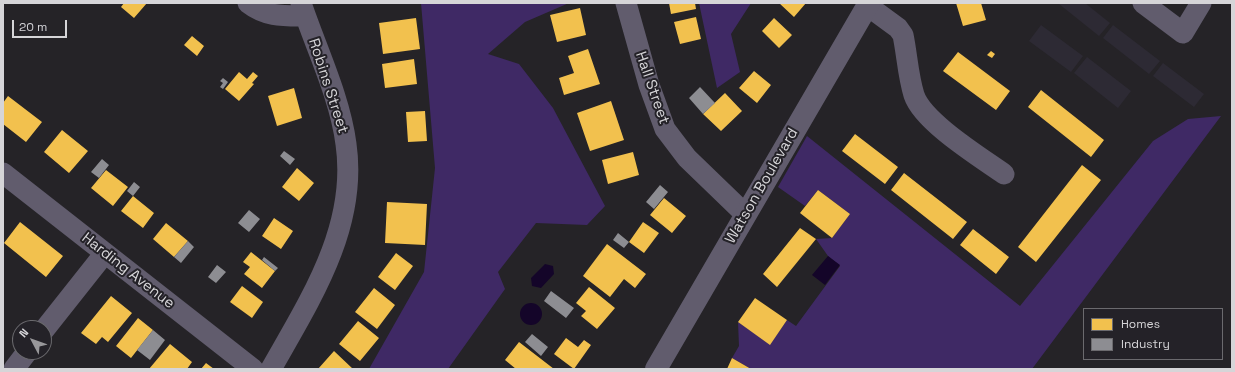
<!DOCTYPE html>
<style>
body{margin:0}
#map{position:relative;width:1235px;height:372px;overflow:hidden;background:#252327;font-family:"Space Grotesk",sans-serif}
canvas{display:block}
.frame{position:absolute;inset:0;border:4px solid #d6d5d8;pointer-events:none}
.legend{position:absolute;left:1083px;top:308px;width:140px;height:52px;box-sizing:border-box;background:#242228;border:1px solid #6b6a6e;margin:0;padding:5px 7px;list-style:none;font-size:12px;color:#d6d5d8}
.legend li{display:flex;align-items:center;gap:8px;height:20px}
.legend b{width:20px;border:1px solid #6b6a6e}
.north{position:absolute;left:12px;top:320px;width:40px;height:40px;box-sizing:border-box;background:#242228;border:1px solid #6b6a6e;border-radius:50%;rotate:311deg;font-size:11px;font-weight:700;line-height:16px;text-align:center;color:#d6d5d8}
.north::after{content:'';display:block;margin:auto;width:14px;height:18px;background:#98979a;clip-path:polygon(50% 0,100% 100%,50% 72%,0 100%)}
.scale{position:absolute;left:12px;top:20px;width:55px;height:18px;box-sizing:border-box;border:2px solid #d6d5d8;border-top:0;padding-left:5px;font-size:12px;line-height:14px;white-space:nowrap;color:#d6d5d8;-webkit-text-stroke:3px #242228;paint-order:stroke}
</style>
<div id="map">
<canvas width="1235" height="372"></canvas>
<div class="frame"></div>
<ul class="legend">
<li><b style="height:11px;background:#f2c14e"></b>Homes</li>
<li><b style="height:11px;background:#8d8d92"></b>Industry</li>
</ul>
<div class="north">N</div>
<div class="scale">20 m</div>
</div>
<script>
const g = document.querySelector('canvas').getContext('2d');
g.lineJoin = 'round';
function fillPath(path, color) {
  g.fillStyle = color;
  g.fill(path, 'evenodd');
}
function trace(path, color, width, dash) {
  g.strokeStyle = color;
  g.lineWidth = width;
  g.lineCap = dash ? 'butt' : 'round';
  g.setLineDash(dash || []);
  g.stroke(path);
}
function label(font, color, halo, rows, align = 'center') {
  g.font = font + ' "Space Grotesk",sans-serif';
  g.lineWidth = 4;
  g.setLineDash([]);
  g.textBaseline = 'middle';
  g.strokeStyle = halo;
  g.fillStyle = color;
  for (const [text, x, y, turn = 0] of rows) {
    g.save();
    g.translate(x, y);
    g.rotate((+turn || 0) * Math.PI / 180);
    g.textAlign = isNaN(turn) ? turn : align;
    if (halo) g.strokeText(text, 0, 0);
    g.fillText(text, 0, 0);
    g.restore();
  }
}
fillPath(new Path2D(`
 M1085,3L1110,23L1099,36L1059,4Z
 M1041,25L1083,56L1071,72L1029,41Z
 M1113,25L1160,61L1149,74L1103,38Z
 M1087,57L1131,91L1118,108L1074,73Z
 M1163,63L1204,94L1194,107L1153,76Z`), '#2d2a34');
fillPath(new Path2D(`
 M421,3H569L525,22L488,54L519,64L553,108L605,206L587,225L536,223L498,272L505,289L448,369H369L424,272L435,168Z
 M699,3H751L731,34L740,72L717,88Z
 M1221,116L1032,369H751L732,358L739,346L738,322L770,344L787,320L796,326L840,266L828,256L816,239L832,238L850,214L818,190L805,206L778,187L807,136L1020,306L1153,141L1188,119Z`), '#3f2965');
fillPath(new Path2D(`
 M828,256L840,265L825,285L812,275Z
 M545,264L553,266L554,274L541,288L532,286L531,278Z
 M520 314a11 11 0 1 1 22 0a11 11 0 1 1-22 0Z`), '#140529');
fillPath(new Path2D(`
 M124,3H147L134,18L121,7Z
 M669,3H695L696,9L671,14Z
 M779,3H806L794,17Z
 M956,3H981L986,20L963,26Z
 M580,8L586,35L557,42L550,15Z
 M696,17L701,39L680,44L674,22Z
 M416,18L420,49L383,54L379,23Z
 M774,18L792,35L779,48L762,31Z
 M192,36L204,46L197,56L184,45Z
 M588,49L600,84L564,95L559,78L574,73L568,56Z
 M991,51L995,54L992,58L987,55Z
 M958,52L1010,91L996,110L943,71Z
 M414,59L417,84L385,88L382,64Z
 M754,71L771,85L757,103L739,88Z
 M239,72L247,79L253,72L258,76L252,83L254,84L239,101L225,89Z
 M294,88L302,118L277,126L268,96Z
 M1041,90L1104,140L1091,157L1028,107Z
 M725,93L742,111L721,131L703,114Z
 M8,96L42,122L26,142L3,124V103Z
 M611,101L624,140L590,151L577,113Z
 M425,111L427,141L408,142L406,112Z
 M62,130L88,151L69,173L44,152Z
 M855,134L898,167L885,184L842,151Z
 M633,152L639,175L608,184L602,160Z
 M1082,165L1101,180L1036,262L1018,247Z
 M297,168L314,183L299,201L282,187Z
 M106,170L128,187L113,206L91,188Z
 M904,173L967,222L953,239L891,190Z
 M818,190L850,214L832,238L800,213Z
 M133,196L154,213L143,228L121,211Z
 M664,198L686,216L672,233L650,215Z
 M387,202L427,204L425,245L385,243Z
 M274,218L293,231L281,249L262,236Z
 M20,222L63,256L46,277L4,243Z
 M643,222L659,233L644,253L629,242Z
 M166,223L188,241L174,257L153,239Z
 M800,228L816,239L777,287L763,274Z
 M973,229L1009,257L996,274L960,245Z
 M607,244L646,274L635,288L624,279L610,297L583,276Z
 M251,252L275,271L262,288L244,274L250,267L243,262Z
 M396,253L413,266L395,290L378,277Z
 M242,286L263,302L252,318L230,302Z
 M589,287L615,308L597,329L581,316L586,311L576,303Z
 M374,288L395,305L377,329L355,312Z
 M111,296L132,313L108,342L102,337L96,344L81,333Z
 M755,298L787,320L770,345L738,322Z
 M138,318L153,330L131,358L116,346Z
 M358,321L379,338L360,361L339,344Z
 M566,338L578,347L584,340L591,345L574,369L554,354Z
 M519,342L554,369H516L505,360Z
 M170,344L192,362L187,369H149Z
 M334,351L353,369H318Z
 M732,358L751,369H727Z
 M206,363L214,369H201Z`), '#f2c14e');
fillPath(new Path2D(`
 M223,78L228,82L223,89L220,87L223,83L220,81Z
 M700,87L715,103L703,114L689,98Z
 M284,151L295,159L290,165L280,156Z
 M102,159L109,165L99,178L91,172Z
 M134,182L140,187L133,196L127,191Z
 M660,185L668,192L654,209L646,202Z
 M249,210L260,219L249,232L238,223Z
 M618,233L629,242L624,248L613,240Z
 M188,241L194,247L181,263L174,257Z
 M264,257L278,268L275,271L262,260Z
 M217,265L226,272L216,283L208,277Z
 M551,291L574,308L566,318L544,301Z
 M153,330L165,340L150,360L137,350Z
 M532,334L548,347L541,356L525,342Z`), '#8d8d92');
trace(new Path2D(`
 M248,3C266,17 283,16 305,16
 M626,3L649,85L665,129L687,158L745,214
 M1143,3L1183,33L1201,3
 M868,6L898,28L903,35C907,54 908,76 914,95C923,122 980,157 1004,174
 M3,173L253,369
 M44,330L105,253
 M14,369L27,352
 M271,369C310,300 358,227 346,144C340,97 316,48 301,3`), '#615c6d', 21);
trace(new Path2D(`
 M656,369L869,3`), '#615c6d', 22);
label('15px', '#d6d5d8', '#242228', [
 ["Robins Street",328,86,72],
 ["Hall Street",652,88,71],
 ["Watson Boulevard",762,186,-60],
 ["Harding Avenue",128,271,38]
]);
</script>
